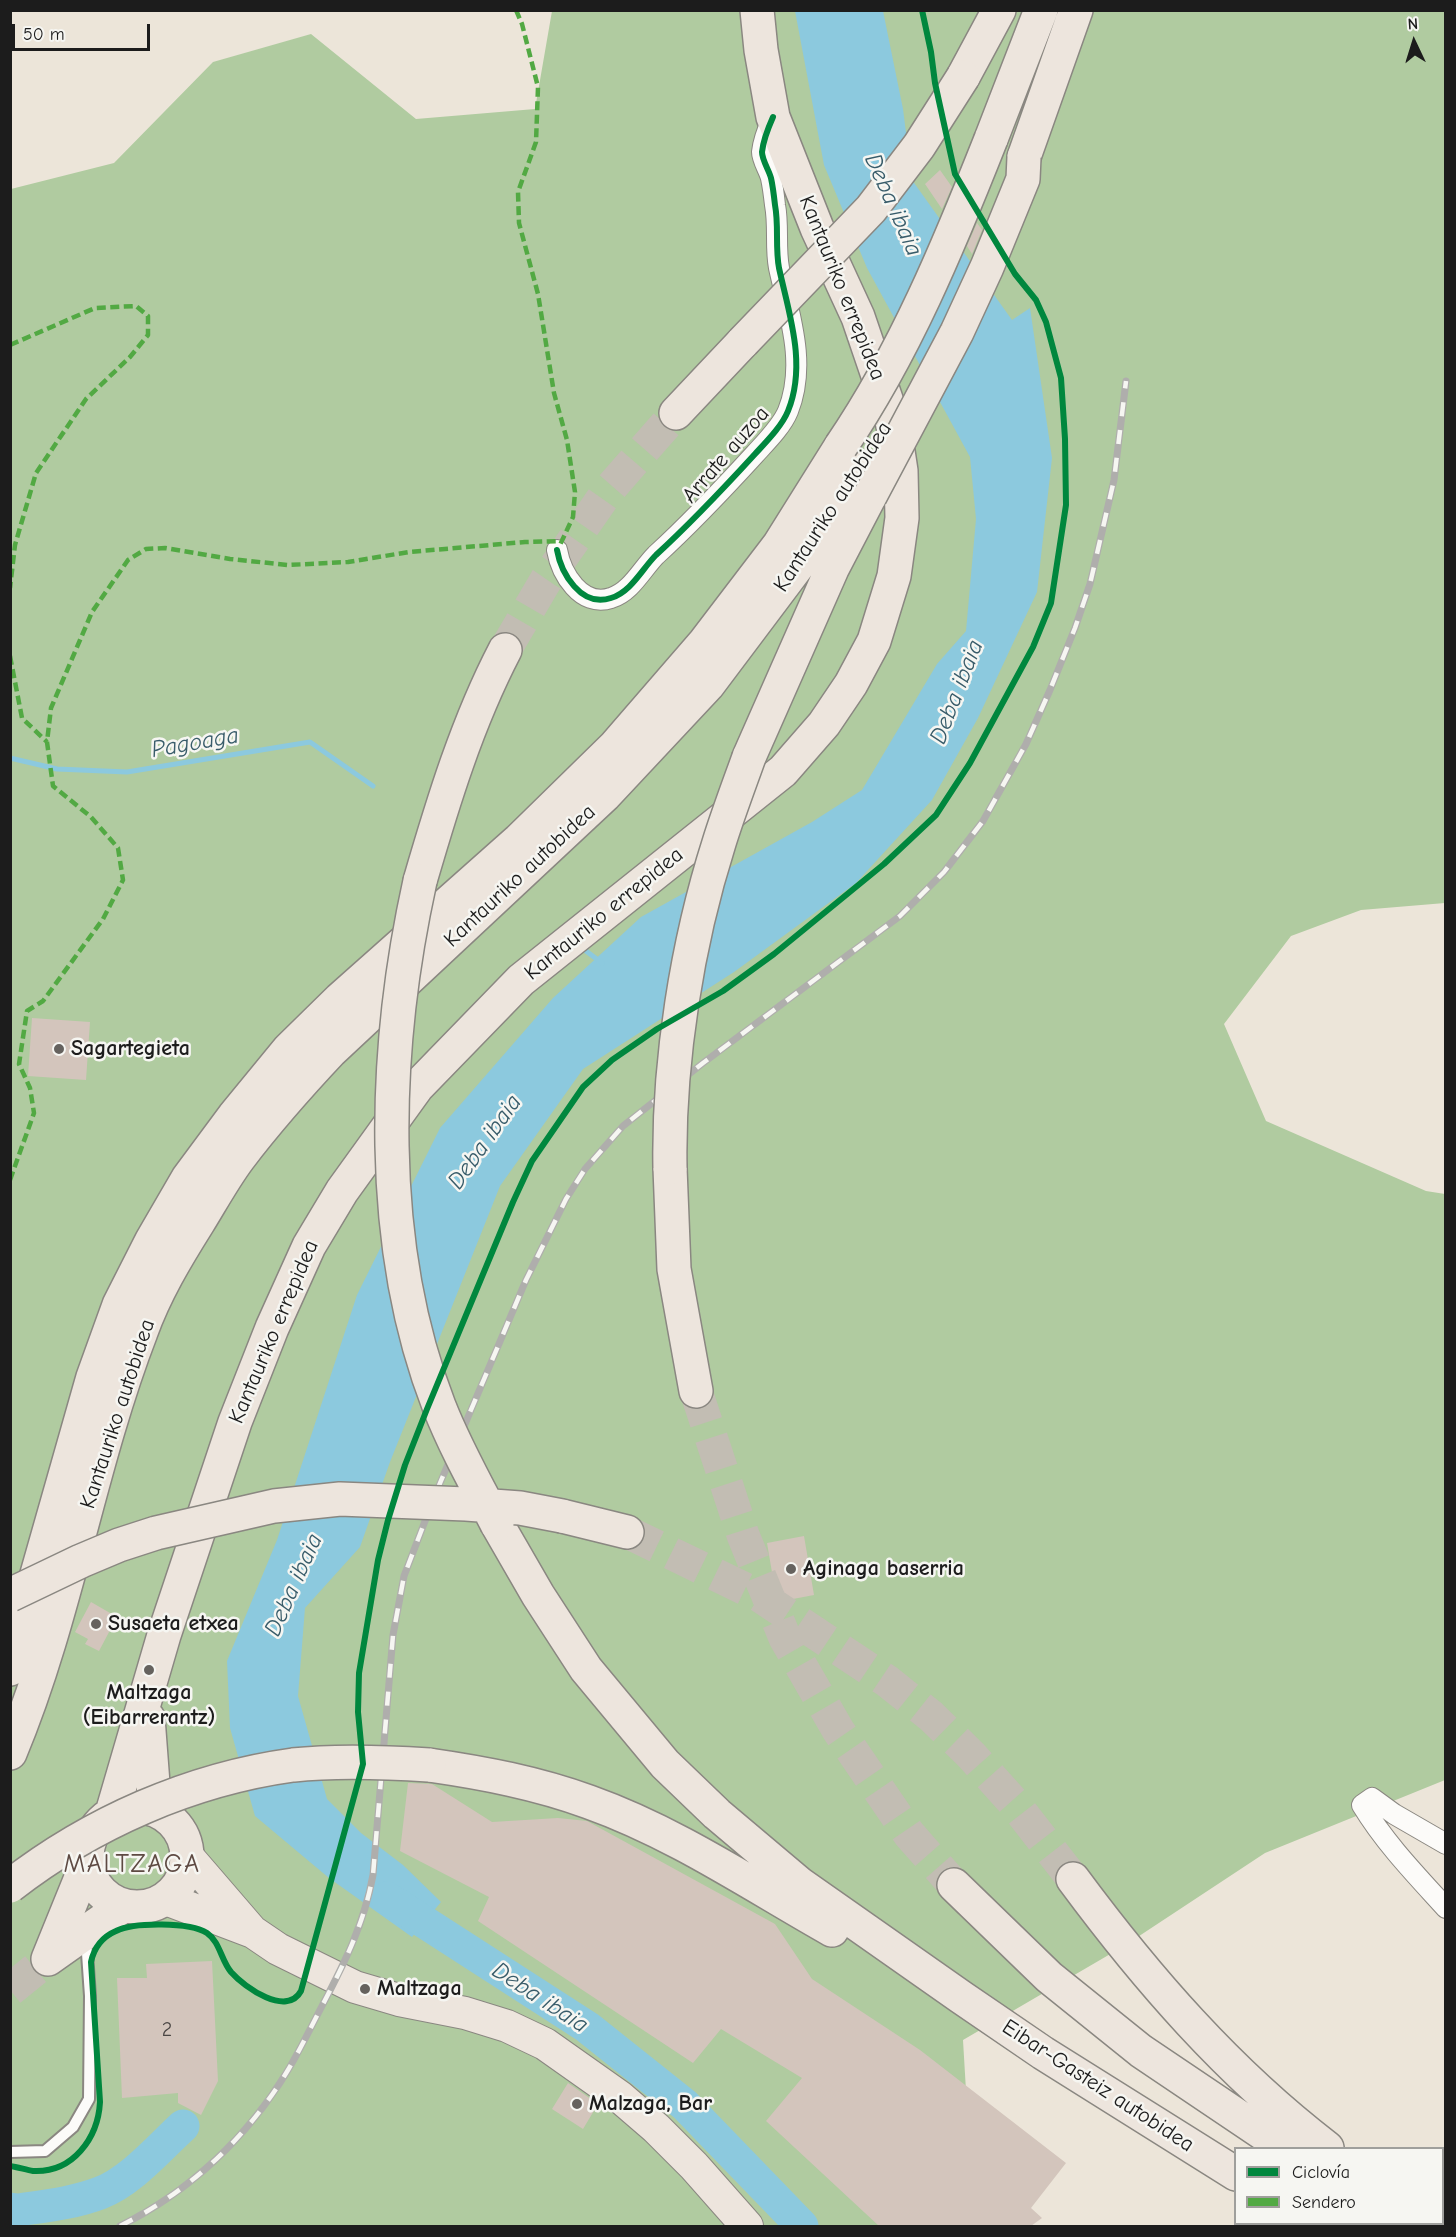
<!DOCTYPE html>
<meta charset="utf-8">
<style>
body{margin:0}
#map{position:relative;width:1456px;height:2237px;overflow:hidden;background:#ece5d9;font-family:"Comic Neue",sans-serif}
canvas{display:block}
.frame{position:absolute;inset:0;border:12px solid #1c1c1c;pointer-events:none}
.legend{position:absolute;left:1234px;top:2147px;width:210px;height:78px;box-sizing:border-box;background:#f6f6f2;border:2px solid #9f9f9c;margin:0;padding:8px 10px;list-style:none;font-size:18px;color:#1c1c1c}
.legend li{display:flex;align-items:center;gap:12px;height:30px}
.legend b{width:30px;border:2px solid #9f9f9c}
.north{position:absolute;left:1384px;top:12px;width:60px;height:60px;-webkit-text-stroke:4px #f6f6f2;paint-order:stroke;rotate:356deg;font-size:16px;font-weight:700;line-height:24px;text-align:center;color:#1c1c1c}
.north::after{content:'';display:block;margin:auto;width:21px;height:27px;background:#1c1c1c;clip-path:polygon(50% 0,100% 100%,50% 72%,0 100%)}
.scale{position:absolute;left:12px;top:24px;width:138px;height:27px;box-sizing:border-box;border:3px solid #1c1c1c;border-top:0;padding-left:8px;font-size:18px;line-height:21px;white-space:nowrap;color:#1c1c1c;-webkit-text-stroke:4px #f6f6f2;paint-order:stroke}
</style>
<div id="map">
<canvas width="1456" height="2237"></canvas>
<div class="frame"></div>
<ul class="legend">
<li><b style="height:8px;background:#00873e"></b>Ciclovía</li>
<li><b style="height:8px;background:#52a943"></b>Sendero</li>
</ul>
<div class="north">N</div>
<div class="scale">50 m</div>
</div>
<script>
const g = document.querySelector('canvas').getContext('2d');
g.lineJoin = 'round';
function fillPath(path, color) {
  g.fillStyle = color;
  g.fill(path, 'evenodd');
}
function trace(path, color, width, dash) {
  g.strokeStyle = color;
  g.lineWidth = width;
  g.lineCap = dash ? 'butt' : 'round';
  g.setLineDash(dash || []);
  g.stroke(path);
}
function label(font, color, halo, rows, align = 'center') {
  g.font = font + ' "Comic Neue",sans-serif';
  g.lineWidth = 5;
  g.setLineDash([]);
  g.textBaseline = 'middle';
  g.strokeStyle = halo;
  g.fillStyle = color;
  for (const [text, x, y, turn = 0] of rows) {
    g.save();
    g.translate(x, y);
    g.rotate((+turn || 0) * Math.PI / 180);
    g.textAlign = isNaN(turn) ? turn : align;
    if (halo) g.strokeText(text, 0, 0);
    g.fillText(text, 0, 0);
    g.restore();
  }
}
fillPath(new Path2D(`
 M552,11H1445V903L1361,910L1291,936L1224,1024L1266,1121L1426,1191L1445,1194V1780L1265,1853L1124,1946L963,2040L974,2226H11V189L114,163L213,62L311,34L416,119L535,109Z`), '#b0cba0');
fillPath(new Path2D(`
 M795,11H883L903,109L912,180L1012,320L1030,308L1052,458L1037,592L978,718L932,800L856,883L734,972L583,1069L500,1186L390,1462L360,1547L305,1608L298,1696L327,1799L361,1833L403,1865L441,1902L412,1937L329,1878L255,1816L230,1728L227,1661L277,1540L357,1295L440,1128L553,998L641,917L812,822L862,790L937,664L966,631L976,519L970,457L867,268L824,165Z`), '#8cc9de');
trace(new Path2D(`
 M10,758L57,769L127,772L310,742L373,786
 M586,951L602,963`), '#8cc9de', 5);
trace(new Path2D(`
 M387,1898L587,2027L685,2105L802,2226
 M10,2209L18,2210C45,2206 74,2203 100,2193C130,2182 159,2148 183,2126`), '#8cc9de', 33);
fillPath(new Path2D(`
 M940,170L952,187L942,209L925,184Z
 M977,223L982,230L972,254L967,246Z
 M32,1018L90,1022L86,1080L28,1076Z
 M804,1536L814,1595L777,1602L767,1543Z
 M91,1602L117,1617L99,1651L85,1644L88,1639L75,1632Z
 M408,1783L432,1784L492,1822L558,1818L587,1821L775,1924L812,1979L920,2050L1066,2163L1031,2208L1042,2218L1031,2226H879L766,2121L802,2078L721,2029L693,2063L478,1921L489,1897L400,1851Z
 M212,1961L218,2081L201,2115L178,2103V2093L122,2098L117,1978H147L146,1964Z
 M568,2083L598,2104L583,2129L552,2109Z`), '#d3c5bc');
trace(new Path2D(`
 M10,1990L48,1959`), '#c2bdb3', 33, [33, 16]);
trace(new Path2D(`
 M505,650L546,580L607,492L676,413
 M696,1391L743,1535L785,1638L838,1730L909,1834L954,1885
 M627,1532L760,1596L887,1681L931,1716L971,1755L1014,1803L1073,1879`), '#c2bdb3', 33, [33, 16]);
const service = new Path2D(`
 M10,2152L45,2151L73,2127L89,2099L90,1996L86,1939`);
const minor = new Path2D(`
 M557,550C561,573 581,608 611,598C631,592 642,569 656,555C691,523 723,489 755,454C766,442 782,426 788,411C807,364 789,314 779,268C775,247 779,226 775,205C774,196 773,187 771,178C769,170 762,160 762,152C763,142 769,126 773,117
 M1446,1844L1394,1814L1372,1798L1362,1805C1385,1843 1416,1875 1446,1908`);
const primary = new Path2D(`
 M188,1857L250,1929
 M166,1899L253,1932L278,1949L355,1987L399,2000L465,2013L507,2026L545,2044L620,2097L656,2128L694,2166L747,2226`);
const trunk = new Path2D(`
 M148,1718L155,1810
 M87 1857a50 50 0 1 1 100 0a50 50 0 1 1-100 0Z
 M112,1813L164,1635L235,1422L272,1328L309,1246L342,1191L417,1087L521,980L783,771L824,724L851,684L874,641L894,576L902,518L901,471L896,438L888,405L858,317L817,228L773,117L761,50L757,10
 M48,1959L87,1863
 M48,1959L123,1906`);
const motorway = new Path2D(`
 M963,77L999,10
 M991,139L1041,10
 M1024,157L1076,10
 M676,413L743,342
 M749,757L832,569L870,496
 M420,881C443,802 467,723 505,650
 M670,1168L674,1269L696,1391
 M562,1516L627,1532
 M497,1524L538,1595L586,1669L665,1764L717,1814L800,1884L961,1997L1043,2053L1236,2174
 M10,1669L93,1377L119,1305L152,1240L188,1178L234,1116L289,1049L340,999L519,840L615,746L705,642L779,545L841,446
 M10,1753C67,1617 88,1469 141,1332C155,1293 176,1258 198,1223C211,1202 224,1178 239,1158C268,1120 299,1085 331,1051L605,795L708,685L808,552L861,469
 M429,1765C484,1773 537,1783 589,1802C676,1833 752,1885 832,1930
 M1073,1879C1147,1979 1228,2072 1327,2148
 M954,1885L1049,1977L1141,2051L1285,2148
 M1314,2224L1318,2226
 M1405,2224L1410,2226`);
trace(service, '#8a8781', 14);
trace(minor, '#8a8781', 22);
trace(primary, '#8a8781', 34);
trace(trunk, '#8a8781', 36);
trace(motorway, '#8a8781', 36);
trace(service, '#fcfbf9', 10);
trace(minor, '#fcfbf9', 20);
trace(primary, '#ede5dd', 32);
trace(trunk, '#ede5dd', 33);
trace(motorway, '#ede5dd', 33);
const rail = new Path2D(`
 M120,2226C189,2192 248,2137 288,2070C300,2050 311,2027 322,2006C345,1962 364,1924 373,1875L393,1635L404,1576L435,1495L526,1280L566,1199L585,1169L623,1126L703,1063L900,916L944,872L983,821L1026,744L1050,690L1075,628L1090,584L1114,480L1126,381`);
trace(rail, '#afaeac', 7);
trace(rail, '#f6f6f2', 4.5, [14]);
const motorwayBridge = new Path2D(`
 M743,342L871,209L919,146L963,77
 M841,446C905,352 949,245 991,139
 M870,496L957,332L987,267L1023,179L1024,157
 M420,881C383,1049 376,1244 439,1406C455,1447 477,1486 497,1524
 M670,1168C668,1063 687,943 719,843C728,814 739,785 749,757
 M10,1595L81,1561L119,1545L156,1533L274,1506L340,1499L466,1504L520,1508L562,1516
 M10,1886C91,1823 191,1779 293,1765C338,1760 384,1762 429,1765`);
trace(motorwayBridge, '#8a8781', 36, []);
trace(motorwayBridge, '#ede5dd', 33);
trace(new Path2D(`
 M516,10L522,24L538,87L536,142L518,192L519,223L538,294L554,393L567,440L575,492L573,517L559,547
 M10,345L95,308L136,306L148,316V335L130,357L86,399L36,473L15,545L10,588
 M10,656L22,718L47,742
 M10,1180L34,1113L30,1088L19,1064L27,1011L43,1001L103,919L123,880L118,848L91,817L53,786L47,742L51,708L92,612L128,560L146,549L165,548L230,559L288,565L348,562L409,552L525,542L561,541`), '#52a943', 4.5, [9, 4.5]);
trace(new Path2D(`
 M557,550C561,573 581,608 611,598C631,592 642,569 656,555C691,523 723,489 755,454C766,442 782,426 788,411C807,364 789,314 779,268C775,247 779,226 775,205C774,196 773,187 771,178C769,170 762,160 762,152C763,142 769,126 773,117
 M10,2166C18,2167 26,2170 33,2171C73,2173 98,2138 100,2102L91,1962C94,1948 102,1937 116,1931C134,1922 190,1922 207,1933C220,1942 221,1960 231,1972C245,1988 287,2017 301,1991L363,1764L358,1712L359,1673L378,1560L388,1520L405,1465L427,1409L513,1202L532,1161L583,1087L612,1060L657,1029L723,991L774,954L884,864L936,815L970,763L1033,647L1051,603L1066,505L1065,439L1061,378L1046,322L1036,300L1015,274L955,174L935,83L931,52L922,10`), '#00873e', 6);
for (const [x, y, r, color] of [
 [59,1049,6,"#65625e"],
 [791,1569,6,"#65625e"],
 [96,1624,6,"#65625e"],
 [149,1670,6,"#65625e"],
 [365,1989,6,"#65625e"],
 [577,2104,6,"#65625e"]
]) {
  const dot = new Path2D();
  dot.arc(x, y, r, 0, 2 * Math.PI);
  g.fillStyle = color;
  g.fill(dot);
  trace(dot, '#f6f6f2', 2);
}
label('20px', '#4a4644', null, [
 ["2",167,2030]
]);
label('22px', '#1c1c1c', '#f6f6f2', [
 ["Kantauriko errepidea",842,288,68],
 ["Arrate auzoa",726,455,-49],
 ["Kantauriko autobidea",833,507,-57],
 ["Kantauriko autobidea",520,876,-43],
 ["Kantauriko errepidea",604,914,-39],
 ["Kantauriko errepidea",274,1332,-67],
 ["Kantauriko autobidea",118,1414,-72],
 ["Eibar-Gasteiz autobidea",1098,2086,33]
]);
label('bold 22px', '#1c1c1c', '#f6f6f2', [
 ["Sagartegieta",71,1049],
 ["Aginaga baserria",803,1569],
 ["Susaeta etxea",108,1624],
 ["Maltzaga",149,1693,"center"],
 ["(Eibarrerantz)",149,1718,"center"],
 ["Maltzaga",377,1989],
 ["Malzaga, Bar",589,2104]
], 'left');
label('italic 24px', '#385c6a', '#f6f6f2', [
 ["Deba ibaia",893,205,66],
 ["Deba ibaia",957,692,-69],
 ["Pagoaga",195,743,-10],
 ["Deba ibaia",485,1142,-55],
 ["Deba ibaia",294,1585,-66],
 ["Deba ibaia",540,1998,33]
]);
g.letterSpacing = '1.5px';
label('26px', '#5e4a43', '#f6f6f2', [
 ["MALTZAGA",132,1865]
]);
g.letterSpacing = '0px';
</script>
